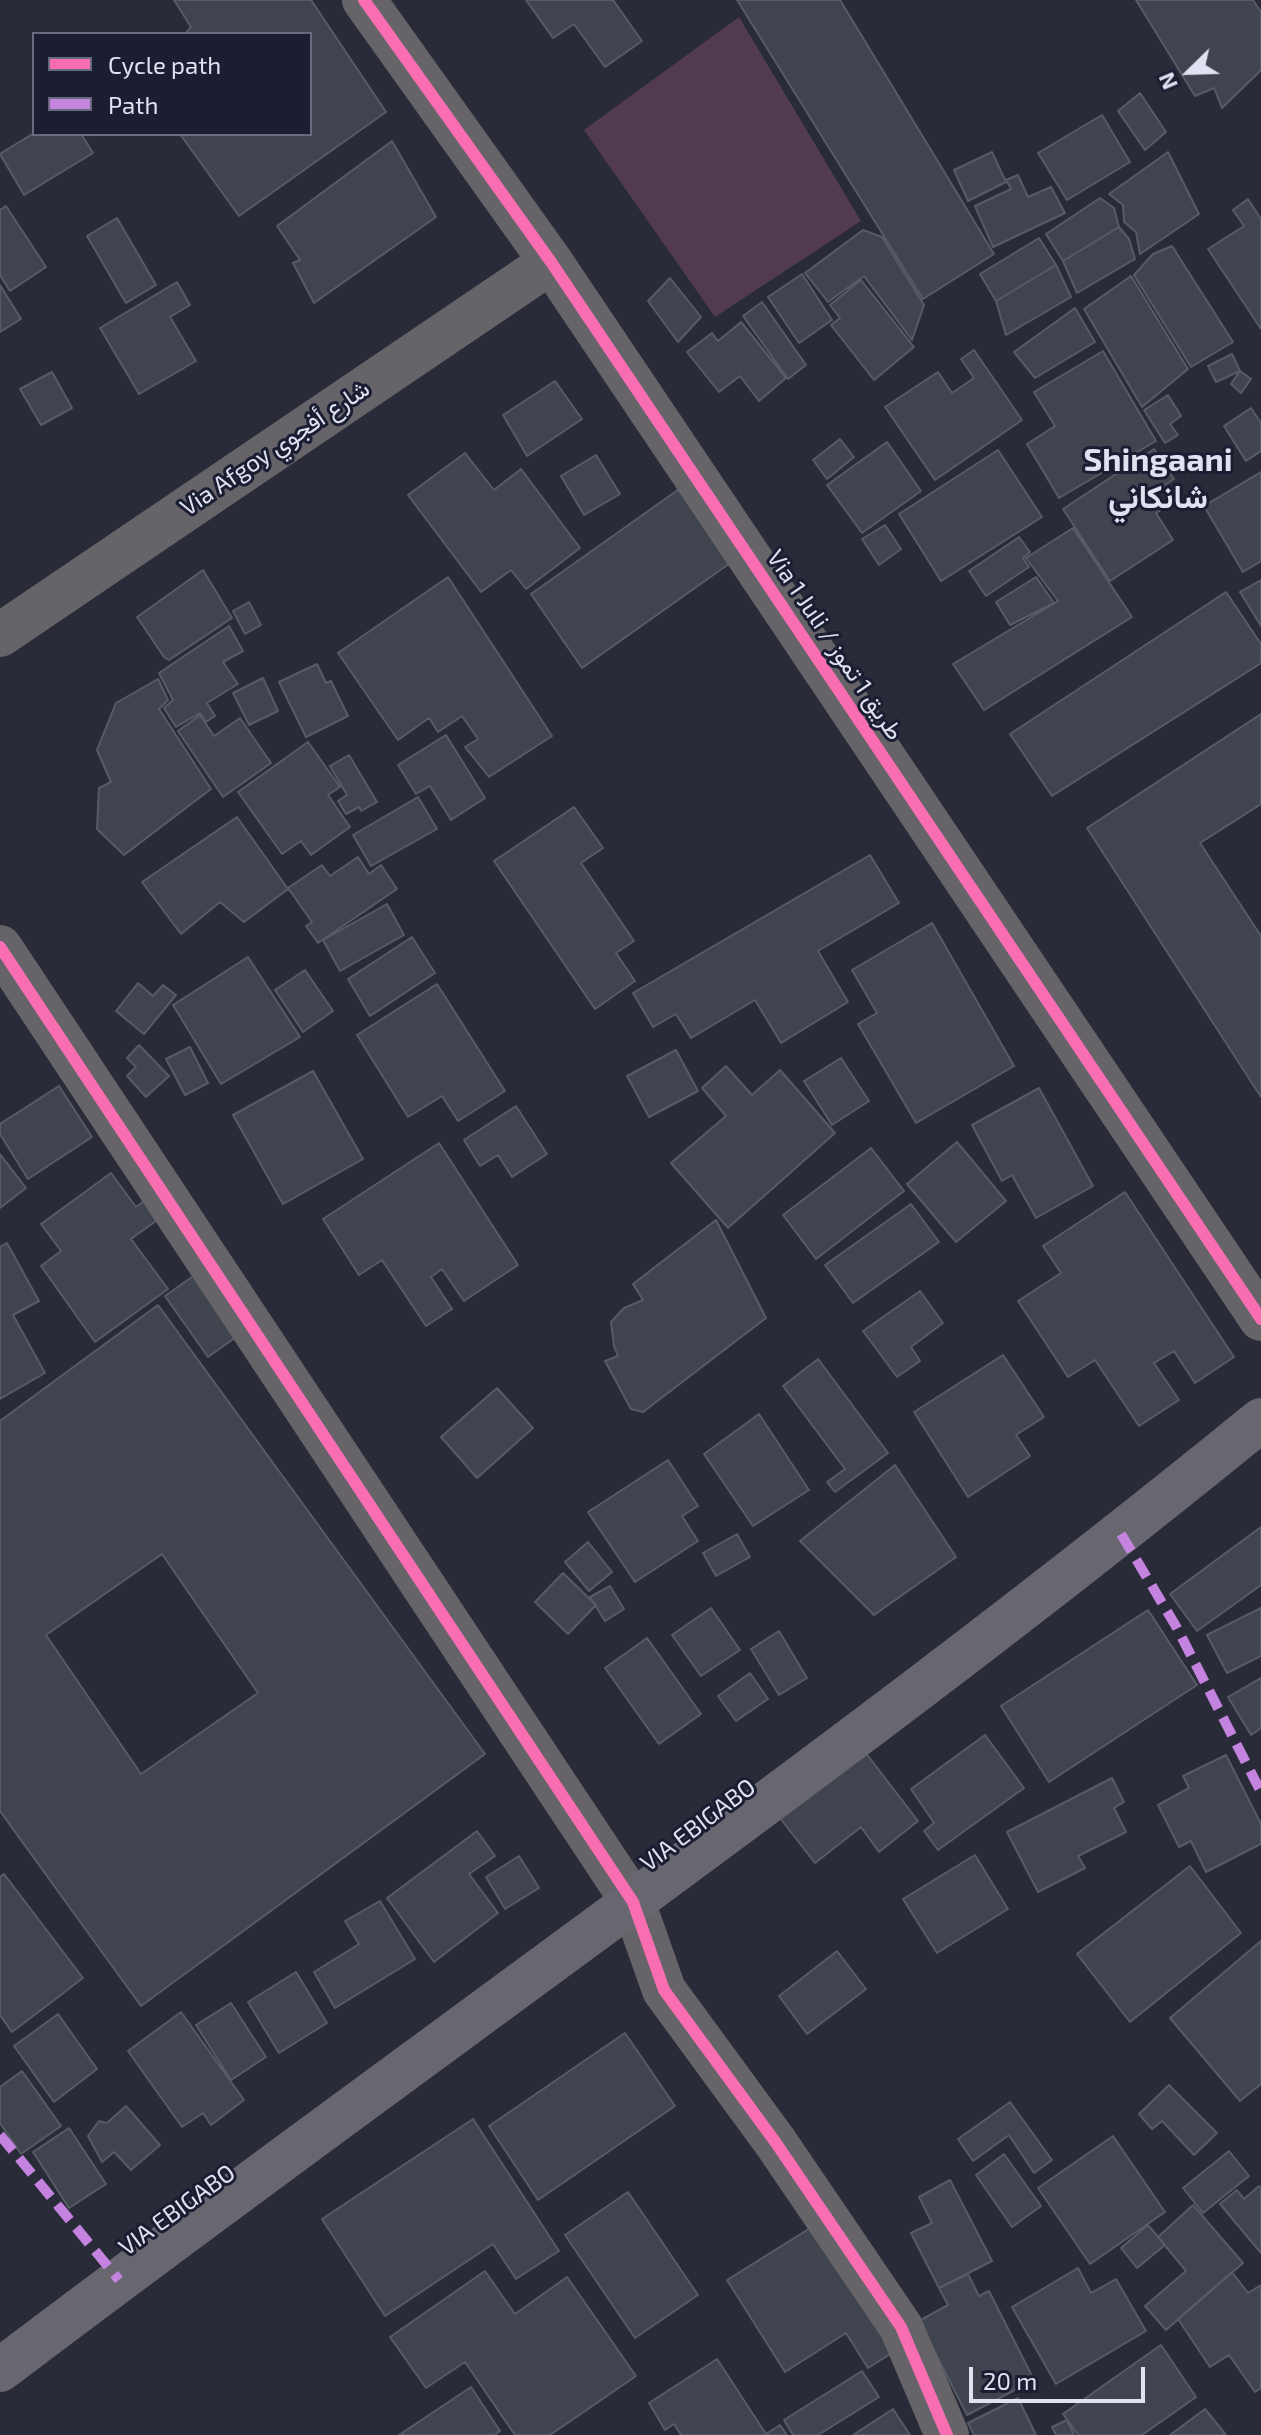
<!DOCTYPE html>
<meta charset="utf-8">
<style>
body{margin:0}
#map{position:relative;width:1261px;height:2435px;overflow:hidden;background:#2a2b38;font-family:"Exo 2",sans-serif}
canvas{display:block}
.legend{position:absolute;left:32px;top:32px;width:280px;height:104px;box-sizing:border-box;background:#1b1d33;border:2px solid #696c7f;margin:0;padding:10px 14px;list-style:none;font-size:24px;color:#dfe2f1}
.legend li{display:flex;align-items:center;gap:16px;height:40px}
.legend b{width:40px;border:2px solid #696c7f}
.north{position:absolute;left:1149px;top:32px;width:80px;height:80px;-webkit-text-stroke:6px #1b1d33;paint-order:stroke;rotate:247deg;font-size:22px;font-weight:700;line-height:32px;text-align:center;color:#dfe2f1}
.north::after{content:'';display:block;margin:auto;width:28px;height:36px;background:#dfe2f1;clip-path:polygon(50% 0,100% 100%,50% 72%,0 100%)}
.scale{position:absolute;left:969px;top:2367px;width:176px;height:36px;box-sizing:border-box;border:4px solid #dfe2f1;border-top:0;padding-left:10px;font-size:24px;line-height:28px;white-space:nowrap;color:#dfe2f1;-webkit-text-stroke:6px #1b1d33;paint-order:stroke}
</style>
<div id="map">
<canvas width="1261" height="2435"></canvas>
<ul class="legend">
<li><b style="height:10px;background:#f96db3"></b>Cycle path</li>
<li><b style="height:10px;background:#c483df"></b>Path</li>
</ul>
<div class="north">N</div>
<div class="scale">20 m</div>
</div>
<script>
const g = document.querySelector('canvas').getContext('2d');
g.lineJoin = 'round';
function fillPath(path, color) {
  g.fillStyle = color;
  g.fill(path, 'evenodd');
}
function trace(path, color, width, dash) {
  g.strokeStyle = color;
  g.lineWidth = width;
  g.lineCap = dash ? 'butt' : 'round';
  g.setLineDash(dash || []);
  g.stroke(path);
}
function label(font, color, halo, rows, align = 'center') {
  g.font = font + ' "Exo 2",Vazirmatn,sans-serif';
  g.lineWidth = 6;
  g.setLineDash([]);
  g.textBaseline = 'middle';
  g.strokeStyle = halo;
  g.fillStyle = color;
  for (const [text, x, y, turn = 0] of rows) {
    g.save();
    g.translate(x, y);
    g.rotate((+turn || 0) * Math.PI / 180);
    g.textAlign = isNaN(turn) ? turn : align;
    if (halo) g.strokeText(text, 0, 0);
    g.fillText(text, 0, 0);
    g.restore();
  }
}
fillPath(new Path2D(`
 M739,17L861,221L715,317L584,130Z`), '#523b4f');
const building = new Path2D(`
 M174,0H311L386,112L239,216L180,134H310V34H185L191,27Z
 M526,0H613L642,41L605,67L574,24L553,38Z
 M737,0H840L994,254L923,299Z
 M1136,0H1253L1261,12V70L1222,108L1214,88L1195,96Z
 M1140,93L1166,132L1145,150L1118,111Z
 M1102,115L1130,162L1067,200L1038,153Z
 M34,133L81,134L93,153L24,195L0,154Z
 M392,141L436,217L314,303L293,263L300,260L277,226Z
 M992,152L1006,182L968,201L954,170Z
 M1168,152L1199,214L1140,254L1136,232L1124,222L1123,205L1109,194Z
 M1018,175L1028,197L1051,187L1065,213L993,247L975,206L1011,189L1006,180Z
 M1100,198L1114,208L1119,227L1063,261L1046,234Z
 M1248,199L1261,219V329L1208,249L1244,226L1233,210Z
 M6,206L46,267L10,291L0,275V210Z
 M117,218L156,285L126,303L87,236Z
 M1119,227L1129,239L1135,259L1077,293L1063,261Z
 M863,230L882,237L924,305L912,340L864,276L828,302L805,273Z
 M1039,238L1056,265L996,301L980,274Z
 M1172,246L1233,342L1191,367L1134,275L1153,254Z
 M1056,265L1071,297L1006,335L996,301Z
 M802,274L832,320L799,343L768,297Z
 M1131,276L1188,369L1142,407L1084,309Z
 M670,278L701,317L678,342L648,301Z
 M861,280L914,347L874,380L831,325L840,318L830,305Z
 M177,282L190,305L170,317L196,361L139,394L100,328Z
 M0,285L21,319L0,332Z
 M762,302L806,365L788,379L743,316Z
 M1075,308L1095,342L1035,378L1014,352Z
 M741,322L786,378L759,401L740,376L719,392L687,352L712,333L718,341Z
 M974,350L1022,420L935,480L885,407L938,372L952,393L974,378L961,359Z
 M1103,351L1156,441L1059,498L1027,444L1055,426L1034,392Z
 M1232,354L1240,371L1216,382L1208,366Z
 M1240,371L1251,379L1241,393L1231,384Z
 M52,372L72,408L41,425L20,389Z
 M555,381L582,419L527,456L503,415Z
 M1168,395L1181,416L1170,424L1178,435L1165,443L1144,410Z
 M1251,408L1261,423V451L1246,461L1224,426Z
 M840,439L854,457L827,479L813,460Z
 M887,442L921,491L862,533L827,485Z
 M1154,449L1174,479L1152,494L1163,509L1156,513L1173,540L1110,581L1063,509Z
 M998,450L1042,517L941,581L899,514Z
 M465,453L494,490L521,469L580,548L526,589L511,570L481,592L408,495Z
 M596,455L620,494L584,515L561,476Z
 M1261,472V561L1243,572L1204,506Z
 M682,487L733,561L582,668L531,594Z
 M885,525L901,549L879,565L862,539Z
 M1073,528L1132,617L984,710L953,664L1058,601L1026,558Z
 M1019,537L1030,552L1023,558L1029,567L986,596L969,571Z
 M203,570L232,618L169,660L164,657L137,617Z
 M448,577L552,736L489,777L465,747L478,739L462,716L438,732L429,718L398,740L338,653Z
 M1036,577L1054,603L1010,625L996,602Z
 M1261,580V626L1240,592Z
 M1226,592L1261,644V663L1052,796L1010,734Z
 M249,602L261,625L245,634L233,611Z
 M229,626L243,651L223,662L238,684L207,703L215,716L206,722L200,713L176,727L164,708L173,700L159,673Z
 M317,664L326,683L331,681L348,716L306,737L279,682Z
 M263,678L278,711L249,725L233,693Z
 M158,679L168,700L159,709L211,789L124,855L97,829L99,788L111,782L97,750L116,703Z
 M1261,714V804L1200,843L1261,936V1097L1087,828Z
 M200,715L214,736L240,718L271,763L223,797L178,731Z
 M446,735L485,798L451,820L430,786L416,794L398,765Z
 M308,742L340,787L328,795L350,827L311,855L301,841L282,854L238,792Z
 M349,755L377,802L361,811L359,807L346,814L338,801L347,795L330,766Z
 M418,797L437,829L371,866L353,835Z
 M574,807L603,848L581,863L634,941L616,953L635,981L595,1009L494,861Z
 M237,817L288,889L244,922L220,902L181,934L142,882Z
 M870,855L899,903L818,951L848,1002L781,1043L755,1000L691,1038L676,1014L653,1027L633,993Z
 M358,857L369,874L381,865L397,889L318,943L306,926L312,922L288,888L322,865L330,876Z
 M387,904L404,935L340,971L323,940Z
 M932,923L1014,1066L916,1123L858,1024L877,1013L852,970Z
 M412,937L435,973L370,1016L348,979Z
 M248,957L300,1037L221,1084L173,1005Z
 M305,970L333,1011L303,1032L275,990Z
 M138,983L153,996L163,985L176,995L144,1034L116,1011Z
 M437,984L505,1091L458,1121L442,1096L408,1117L357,1035Z
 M139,1045L169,1076L146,1097L127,1076L136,1067L127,1058Z
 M190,1047L208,1083L185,1095L166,1059Z
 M676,1050L698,1091L649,1117L627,1076Z
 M841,1058L869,1101L832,1125L804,1081Z
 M726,1066L752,1095L780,1070L835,1133L728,1228L671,1163L726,1116L702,1088Z
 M313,1071L363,1159L283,1204L233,1115Z
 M59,1086L92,1137L28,1179L0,1134V1124Z
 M1039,1088L1093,1186L1036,1218L1012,1175L1002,1181L972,1125Z
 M516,1106L547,1154L512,1177L498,1155L480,1166L464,1140Z
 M957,1142L1006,1201L956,1242L907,1184Z
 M439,1143L518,1265L464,1301L442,1269L431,1277L452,1309L426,1326L382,1260L359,1275L323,1219Z
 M871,1148L904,1191L816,1259L783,1215Z
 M0,1154L26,1188L0,1208Z
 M111,1173L136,1207L158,1191L171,1210L131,1239L168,1289L95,1342L41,1266L61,1251L41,1224Z
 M1125,1192L1234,1357L1195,1383L1174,1351L1154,1363L1179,1400L1139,1426L1095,1360L1068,1377L1018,1301L1061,1273L1043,1246Z
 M911,1204L939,1242L853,1303L825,1265Z
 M716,1220L766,1318L643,1412L631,1409L605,1361L618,1356L614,1346L611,1322L624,1308L643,1300L633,1284Z
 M7,1243L39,1301L13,1315L45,1373L0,1399V1247Z
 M206,1267L249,1328L208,1357L165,1296Z
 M920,1291L943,1323L911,1347L920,1361L897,1377L863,1331Z
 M158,1305L485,1754L141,2006L0,1811V1421ZM162,1554L258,1693L141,1774L46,1635Z
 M1003,1355L1044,1417L1016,1435L1030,1456L968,1497L914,1412Z
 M818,1359L888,1453L835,1492L827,1482L845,1469L783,1386Z
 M497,1388L533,1428L477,1478L441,1437Z
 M759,1414L809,1490L753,1526L704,1454Z
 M668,1460L698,1506L682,1516L698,1541L635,1582L588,1512Z
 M895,1465L956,1557L874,1615L800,1541Z
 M1261,1527V1585L1197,1631L1170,1594Z
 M737,1534L750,1557L716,1576L703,1553Z
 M588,1542L612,1572L589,1591L565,1562Z
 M563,1573L596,1605L568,1634L535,1602Z
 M610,1586L624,1609L605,1621L590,1597Z
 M711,1608L740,1650L701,1676L672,1635Z
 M1261,1608V1656L1227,1673L1207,1635Z
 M1148,1610L1197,1685L1049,1782L1001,1706Z
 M779,1631L807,1678L779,1695L751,1649Z
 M647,1638L701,1714L659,1744L605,1668Z
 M750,1673L768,1699L736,1721L718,1696Z
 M1261,1678V1728L1251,1735L1228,1697Z
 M985,1735L1024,1788L938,1850L924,1831L934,1823L911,1789Z
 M862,1748L918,1821L879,1852L861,1827L815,1863L776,1813Z
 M1226,1755L1261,1824V1844L1206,1872L1191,1841L1179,1847L1158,1805L1189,1788L1183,1776Z
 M1112,1778L1124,1802L1114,1808L1126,1832L1078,1856L1085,1868L1038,1892L1007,1832Z
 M477,1831L495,1856L469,1874L498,1913L434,1962L387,1898Z
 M975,1855L1008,1909L937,1953L903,1899Z
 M519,1856L539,1888L505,1909L486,1877Z
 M1190,1866L1241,1933L1130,2022L1077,1954Z
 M4,1874L83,1978L12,2032L0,2015V1877Z
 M380,1901L415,1959L335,2008L314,1972L359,1944L345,1921Z
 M1261,1941V2084L1240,2101L1170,2018Z
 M837,1951L866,1989L807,2034L779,1996Z
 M296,1972L327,2023L279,2053L248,2002Z
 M231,2003L266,2057L231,2080L196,2025Z
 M181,2012L244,2100L211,2125L203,2113L182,2127L128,2051Z
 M58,2014L97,2069L54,2102L14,2046Z
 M625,2033L675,2106L538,2200L489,2126Z
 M22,2071L61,2126L21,2154L0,2123V2087Z
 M1169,2085L1217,2133L1194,2155L1162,2121L1152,2129L1139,2114Z
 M1010,2102L1052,2160L1034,2173L1009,2135L973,2161L958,2139Z
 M126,2106L160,2145L131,2170L114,2152L102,2162L88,2136L99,2121L107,2123Z
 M473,2119L559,2251L516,2279L493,2244L385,2316L322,2219Z
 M69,2128L106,2184L69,2208L33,2152Z
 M1113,2136L1165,2212L1090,2264L1038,2188Z
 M1229,2151L1249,2176L1203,2213L1183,2188Z
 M1004,2154L1041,2206L1012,2227L976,2175Z
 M950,2180L992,2261L939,2288L911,2233L932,2223L919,2197Z
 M1259,2186L1261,2189V2253L1220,2204L1237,2190L1244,2199Z
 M628,2192L698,2295L635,2338L565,2235Z
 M1193,2205L1243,2263L1166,2330L1145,2306L1186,2271L1158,2237Z
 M823,2220L903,2346L868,2368L846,2333L785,2372L727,2280Z
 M1148,2225L1165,2245L1137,2268L1121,2248Z
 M1078,2268L1091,2293L1116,2279L1146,2331L1056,2384L1012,2307Z
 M485,2271L515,2314L567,2277L636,2376L550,2435H515L465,2362L426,2388L390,2337Z
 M1232,2272L1248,2293L1261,2285V2388L1255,2392L1229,2355L1210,2367L1178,2319Z
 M968,2274L979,2296L989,2291L1034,2380L967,2415L919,2321L948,2305L939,2288Z
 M1161,2345L1196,2397L1142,2435H1078L1063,2414Z
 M717,2359L766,2434L780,2425L787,2435H681L674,2424L665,2430L649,2403Z
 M862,2371L879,2397L818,2435H793L784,2420Z
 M471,2387L500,2431L495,2435H399Z
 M1018,2398L1036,2435H974L968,2423Z
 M893,2409L910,2435H853Z
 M1205,2409L1226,2435H1170Z
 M1067,2420L1074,2435H1056L1052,2427Z`);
fillPath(building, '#3f444e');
trace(building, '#575b66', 2);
trace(new Path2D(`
 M364,0L551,262L1261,1319
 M0,635L551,262
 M0,947L633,1902L664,1990L776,2143L901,2327L947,2435`), '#666469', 44);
trace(new Path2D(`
 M0,2370C419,2052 853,1753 1261,1420`), '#68666e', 44);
trace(new Path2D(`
 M1121,1534L1177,1628L1261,1792
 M0,2135L119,2280`), '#c483df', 10, [20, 10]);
trace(new Path2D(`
 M364,0L551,262L1261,1319
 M0,947L633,1902L664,1990L776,2143L901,2327L947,2435`), '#f96db3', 12);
label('24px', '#dfe2f1', '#1b1d33', [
 ["Via Afgoy شارع أفجوي",275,448,-34],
 ["Via 1 Juli / طريق 1 تموز",835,645,56],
 ["VIA EBIGABO",698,1825,-37],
 ["VIA EBIGABO",177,2210,-36]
]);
label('bold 32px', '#dfe2f1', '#1b1d33', [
 ["Shingaani",1158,460],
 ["شانكاني",1158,497]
]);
</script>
